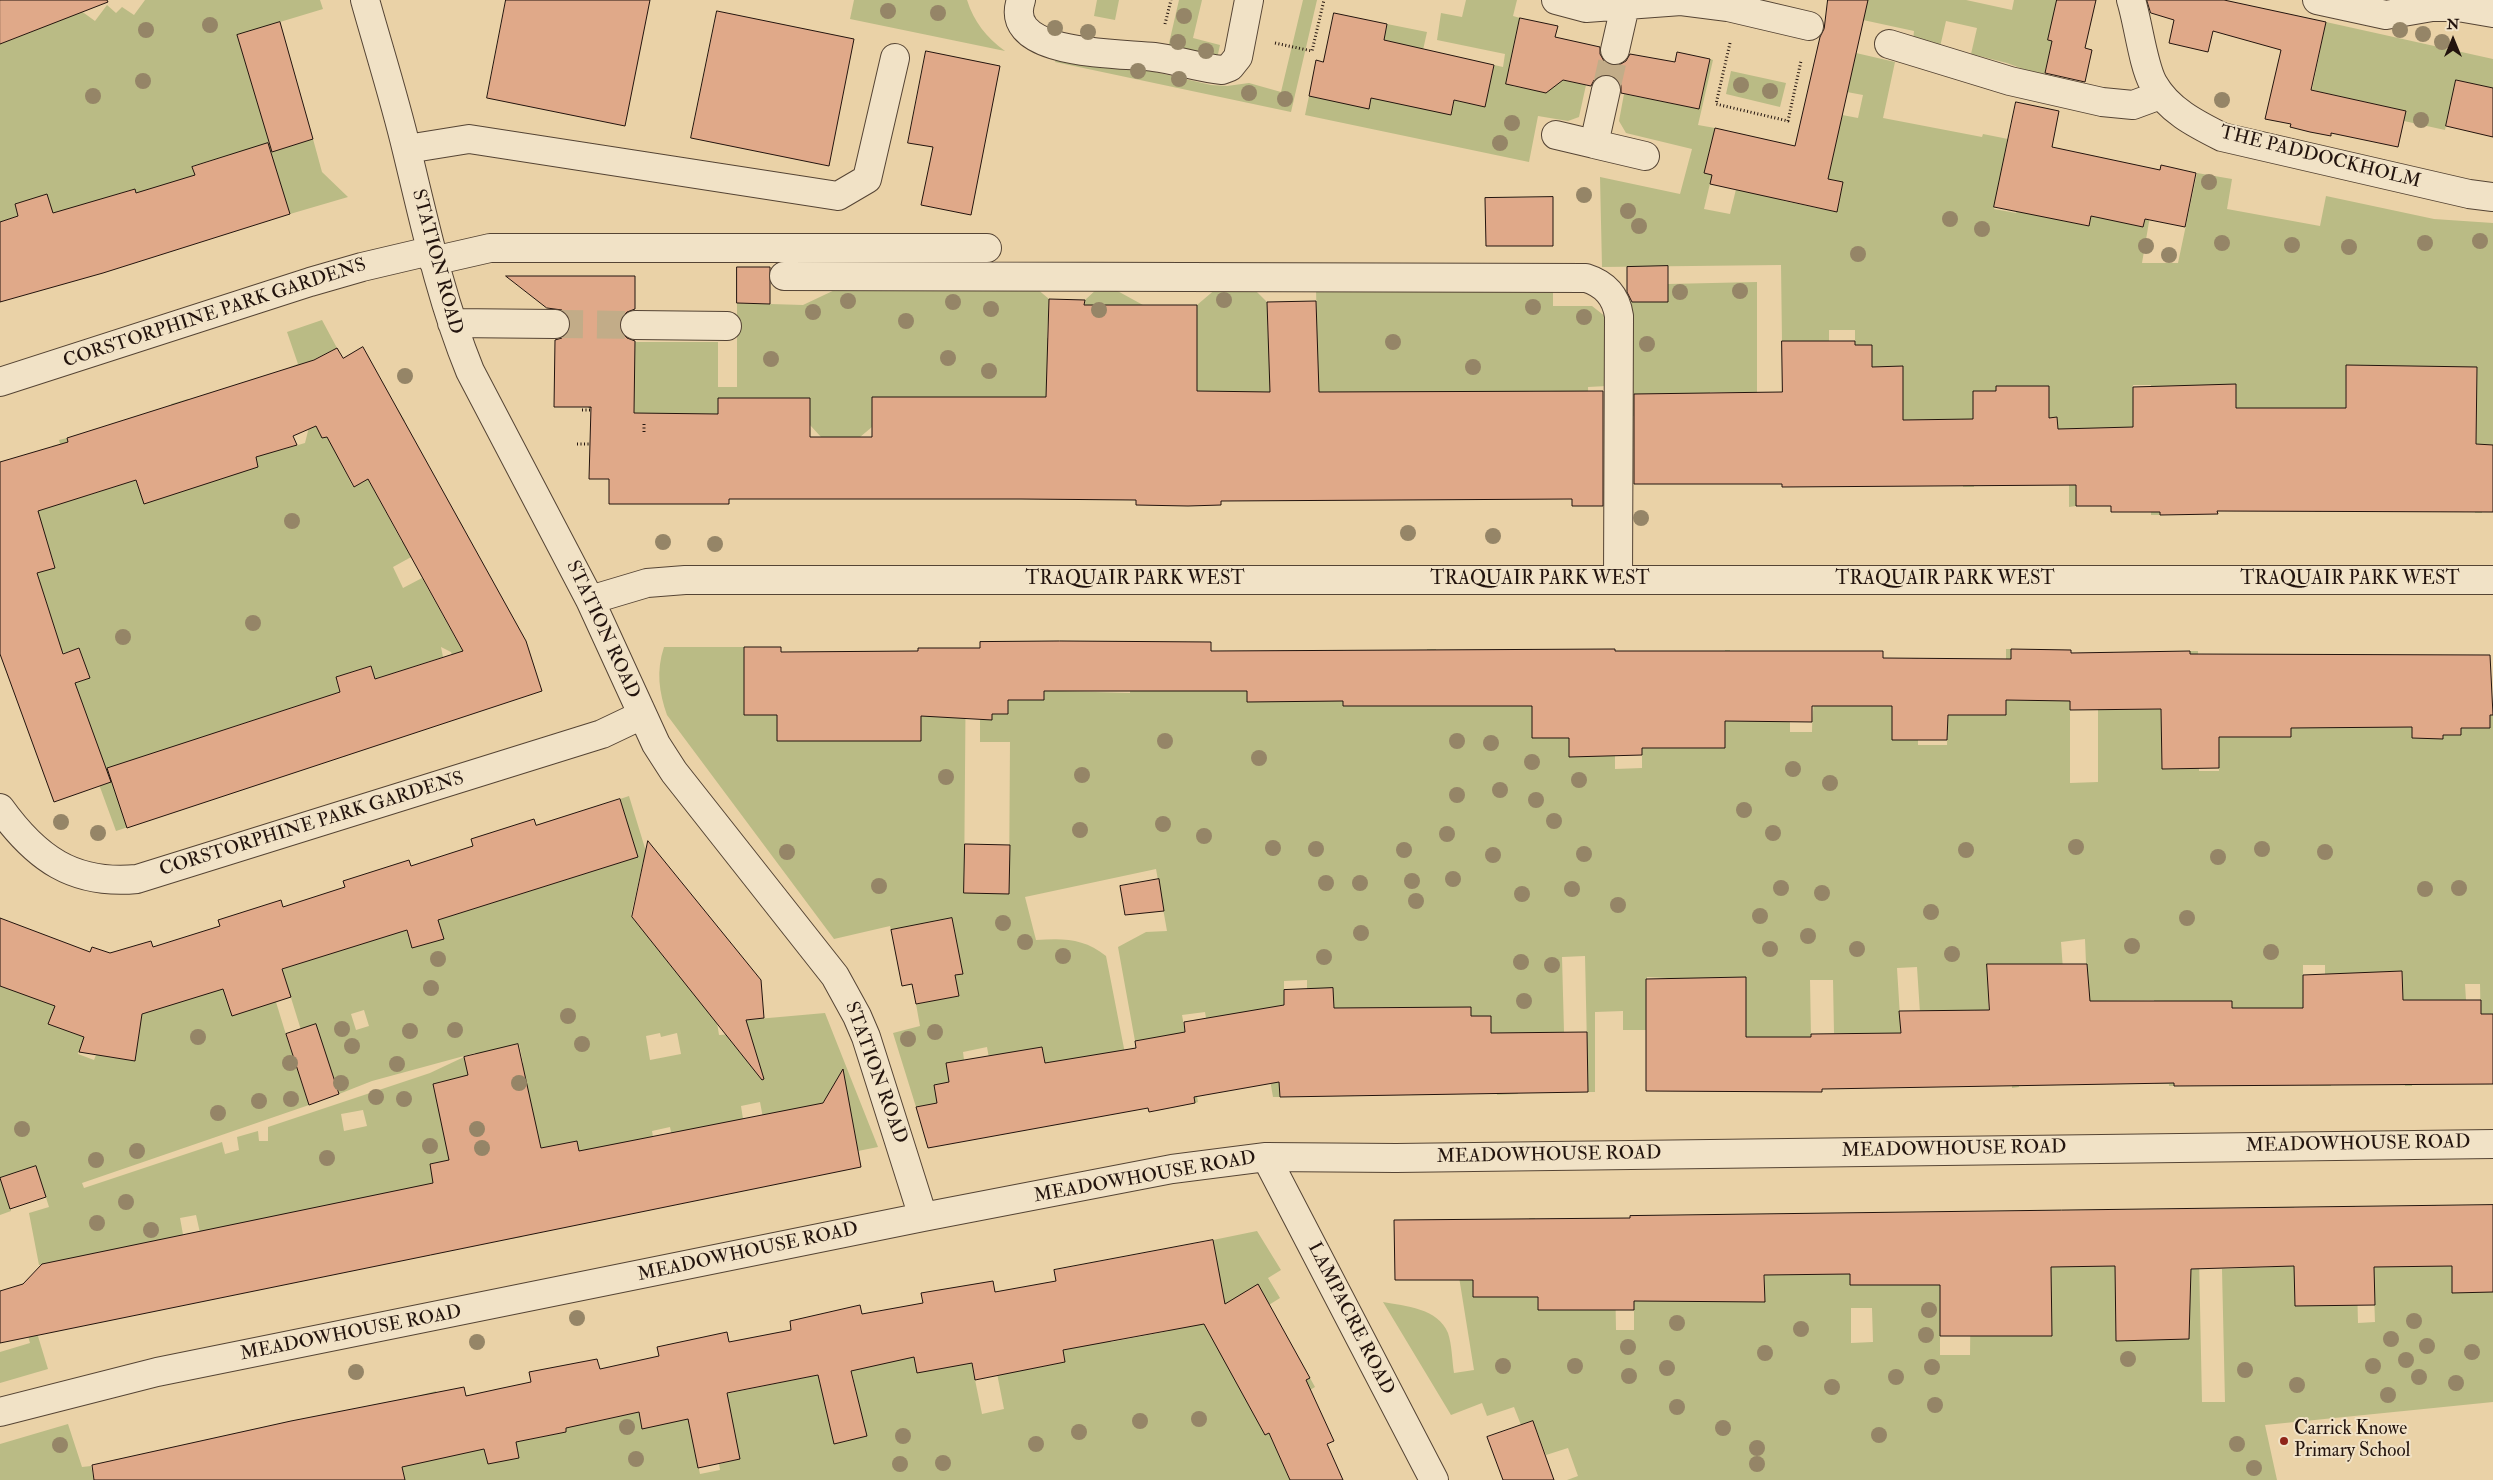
<!DOCTYPE html>
<style>
body{margin:0}
#map{position:relative;width:2493px;height:1480px;overflow:hidden;background:#ead2a7;font-family:"IM FELL Double Pica",serif}
canvas{display:block}
.north{position:absolute;left:2428px;top:15px;width:50px;height:50px;-webkit-text-stroke:4px #f1e2c6;paint-order:stroke;rotate:0deg;font-size:14px;font-weight:700;line-height:20px;text-align:center;color:#23140e}
.north::after{content:'';display:block;margin:auto;width:18px;height:22px;background:#23140e;clip-path:polygon(50% 0,100% 100%,50% 72%,0 100%)}
</style>
<div id="map">
<canvas width="2493" height="1480"></canvas>
<div class="north">N</div>
</div>
<script>
const g = document.querySelector('canvas').getContext('2d');
g.lineJoin = 'round';
function fillPath(path, color) {
  g.fillStyle = color;
  g.fill(path, 'evenodd');
}
function trace(path, color, width, dash) {
  g.strokeStyle = color;
  g.lineWidth = width;
  g.lineCap = dash ? 'butt' : 'round';
  g.setLineDash(dash || []);
  g.stroke(path);
}
function label(font, color, halo, rows, align = 'center') {
  g.font = font + ' "IM FELL Double Pica",serif';
  g.lineWidth = 4;
  g.setLineDash([]);
  g.textBaseline = 'middle';
  g.strokeStyle = halo;
  g.fillStyle = color;
  for (const [text, x, y, turn = 0] of rows) {
    g.save();
    g.translate(x, y);
    g.rotate((+turn || 0) * Math.PI / 180);
    g.textAlign = isNaN(turn) ? turn : align;
    if (halo) g.strokeText(text, 0, 0);
    g.fillText(text, 0, 0);
    g.restore();
  }
}
fillPath(new Path2D(`
 M28,0H66L95,21L107,5L116,13L122,7L134,15L145,0H320L323,9L237,35L270,144L277,150L313,139L322,172L348,197L290,214L275,167L230,155L193,166L199,190L141,209L134,189L98,200L57,226L47,195L15,204L18,216L0,222V44L39,29Z
 M854,0H967C974,22 986,37 1005,51L850,19Z
 M1097,0H1119L1115,20L1094,16Z
 M1179,0H1202L1193,38L1220,45L1216,63L1167,52Z
 M1303,0H1317L1291,112L1055,62L1057,57L1110,68H1138L1211,85L1227,86L1249,83L1281,92Z
 M1466,0H1517L1513,16L1520,18L1509,68L1516,70L1512,86L1543,92L1547,77L1586,85L1579,117L1568,121L1538,116L1529,162L1305,115L1309,96L1369,108L1387,24L1427,32L1423,50L1451,115L1454,100L1485,107L1494,65L1503,67L1505,54L1437,40L1441,13L1462,17Z
 M1868,0H1966L2012,10L2014,0H2057L2049,40L2052,41L2044,77L2007,63L1971,54L1977,28L1946,21L1940,47L1913,40L1914,31L1863,20Z
 M2326,22L2493,59V88L2456,80L2445,130L2404,121L2406,111L2312,90Z
 M1856,53L1895,62L1883,118L1982,137L1983,134L2008,139L1994,209L2016,213L2020,194L2066,204L2063,221L2089,226L2093,209L2114,203L2110,220L2143,227L2147,209L2151,210L2142,263H2178L2197,173L2232,179L2227,209L2320,226L2326,196L2434,219L2493,223V445H2482V513H2475L2477,368L2395,469L2396,366L2346,365L2345,454L2321,445V512H2315L2316,408H2293L2292,427L2236,426V384L2159,424L2160,515H2151V385H2133V427L2075,441L2076,506L2069,507V485H2058L2057,417L2049,418V387L1996,386V391H1973L1974,487H1963L1962,419L1903,420V366L1878,367V393H1872V345H1855V330H1829V420L1797,341H1782L1781,265L1602,267L1600,177L1680,194L1692,149L1626,133L1619,121L1624,94L1699,109L1710,59L1713,60L1698,125L1715,128L1704,173L1712,175L1704,209L1730,214L1738,181L1784,201L1837,212L1843,182L1828,179L1842,115L1858,118L1863,95L1847,92Z
 M1731,71L1786,83L1780,107L1726,94Z
 M1757,282V416H1744V392H1710V416H1627V302H1667L1668,284Z
 M839,288H1036L1049,299L1047,338L1083,339L1085,300L1098,288H1112L1143,305V341L1197,336V305L1217,288H1253L1267,302L1268,338L1317,337L1316,288L1553,289V306H1592L1606,317L1607,386L1588,387L1589,419L1553,391H1533L1333,435V392L1044,397V437L902,397H872V427L860,437H821L810,425L747,437V499H737V414H634L635,342H718V387H737V303L803,305Z
 M322,320L337,348L305,364L394,403L405,421L352,450L353,453L340,461L353,487L368,479L402,542L455,513L464,528L393,567L403,588L422,578L462,650L515,621L520,630L455,665L451,652L441,647L443,657L375,679L370,666L336,677L352,753L344,757L325,697L223,730L242,790L116,831L89,757L75,683L90,678L79,648L64,653L62,651L6,671L0,653L57,635L37,573L55,567L47,541L0,538V522L69,501L52,446L60,444L59,440L67,438L86,496L136,480L197,486L171,404L188,399L214,481L253,444L277,437L281,450L305,443L309,427L290,367L298,364L287,332Z
 M1060,641L1059,691L1130,693L1131,659L1149,642L1150,691H1223L1333,669V650H1343V706L1427,683V649H1436V705L1512,676V649H1532V738H1569V757L1592,756L1615,685V769L1642,768V702L1724,748L1725,650H1730L1729,721H1790V732H1812C1812,704 1819,678 1820,651H1825V706H1892V740H1912V658H1918V745H1947L1948,715L2006,714V649H2011L2010,700L2070,701V783L2098,782V652H2113L2114,710L2161,709L2162,769L2191,768L2190,651H2198L2199,771H2219V713L2259,737H2290L2291,714L2412,727L2443,735H2460L2461,728H2490V715H2493V1014L2482,1084L2480,984H2465L2466,1000L2437,1001L2411,1025L2412,1086H2405L2402,971L2382,972L2331,1026V1086H2310L2309,1026L2255,1027V1086H2232V1001H2174V1086H2169V1084H2155L2154,1000L2098,1001L2099,1084H2091L2085,939L2061,942L2066,1012L2017,1013L2019,1087L2012,1088L2009,964H1988L1989,1032H1976L1975,1010L1920,1013L1917,967L1897,968L1901,1033H1834L1833,980H1810L1811,1037H1746V977H1721V1029L1674,1091H1668L1667,978L1647,977V1030H1623V1011L1595,1012V1092H1588L1585,956L1562,957L1564,1032L1517,1033L1518,1094L1497,1095L1496,1033H1491V1016H1471L1438,1034L1439,1095H1412L1411,1007L1365,1008V1034H1354V1096H1336L1333,989H1307V980L1284,981V1005L1278,1006L1280,1097H1273L1270,1080L1206,1018L1205,1012L1182,1015L1198,1102L1195,1103L1188,1066L1170,1035L1135,1041L1118,947L1146,932L1167,931L1156,869L1025,897L1036,940C1063,938 1084,938 1106,956L1136,1110L1045,1063L1042,1047L1025,1050L1003,1134L987,1047L963,1052L964,1060L946,1063L949,1082L937,1103L916,1107L893,1033L920,1026L916,1004L959,996L955,975L963,974L952,918L891,930L890,926L834,939L667,715C659,692 656,671 664,647H744L777,715V741H819V715H878V741H921V715H952V648H966L964,893H1009L1010,742H980V719L992,720V714H1008V700H1044L1045,650ZM2303,965H2325V1002H2303Z
 M629,796L648,858L643,862L631,915L673,968L724,934L726,937L682,973L739,996L760,979L762,995L717,1022L719,1035L732,1034L746,1020L825,1013L878,1147L858,1151L847,1093L765,1129L760,1102L741,1106L743,1119L685,1202L670,1127L652,1131L653,1137L605,1220L594,1222L577,1141L541,1148L534,1118L511,1183L522,1237L504,1240L493,1187L470,1156L430,1164L436,1198L420,1202L431,1255L411,1259L398,1196L290,1213L203,1246L196,1215L180,1218L184,1240L39,1265L29,1213L49,1207L36,1166L1,1178L11,1211L0,1215V986L60,992L48,1024L84,1037L78,1054L94,1060L108,1024L117,1027L110,1057L135,1061L142,1014L220,977L232,1015L270,1003L250,917L291,1051L306,1046L282,969L387,936L388,873L412,948L443,939L438,920L638,857L620,799ZM364,1010L369,1026L356,1030L351,1014ZM660,1033L661,1037L677,1033L681,1054L650,1060L646,1036ZM519,1044L523,1063L509,1066L505,1047ZM475,1053L480,1073L464,1057L430,1073L268,1127V1141H259L258,1131L237,1137L239,1150L225,1154L222,1142L84,1188L82,1183L309,1105L300,1078L330,1068L339,1094L372,1081ZM443,1081L448,1103L438,1105L433,1084ZM363,1110L367,1126L344,1131L341,1114Z
 M2436,1205V1266H2452V1292H2493V1402L2265,1425L2277,1480H1567L1578,1476L1568,1448L1546,1455L1533,1421L1521,1425L1514,1407L1487,1416L1482,1403L1451,1415L1383,1302C1405,1306 1438,1308 1448,1333C1452,1345 1452,1360 1454,1373L1474,1370L1459,1277L1473,1256V1297L1529,1278V1218H1535L1538,1310L1614,1218L1616,1330H1634V1277L1765,1301L1764,1216L1773,1275L1843,1274L1866,1269V1285H1885V1269H1940V1355H1970L1971,1267L2052,1336L2051,1267L2115,1266L2116,1341L2141,1340L2188,1210L2198,1209L2202,1402H2225L2222,1269L2273,1267L2271,1207H2294V1267L2349,1305L2348,1206H2355L2358,1323L2375,1322L2373,1267L2430,1266L2428,1206ZM1851,1308H1872L1873,1342L1851,1343Z
 M1257,1231L1281,1270L1268,1278L1280,1298L1264,1308L1251,1410L1310,1378L1315,1387L1303,1394L1314,1417L1271,1438L1290,1480H405L402,1466L434,1459L421,1395L436,1391L450,1456L484,1449L488,1464L519,1457L516,1442L566,1432L553,1368L569,1365L581,1425L639,1412L642,1428L685,1403L700,1474L720,1470L719,1464L740,1459L733,1426L710,1397L818,1375L834,1444L866,1436L851,1368L956,1287L982,1414L1004,1409L991,1343L1041,1367L1065,1362L1059,1331L1082,1265L1096,1262L1111,1342L1169,1331L1166,1310L1224,1300L1213,1240Z
 M22,1284L48,1369L0,1383V1352L30,1343L14,1287Z
 M68,1424L82,1467L91,1466L94,1480H0V1444Z`), '#babb85');
const building = new Path2D(`
 M0,0H107L108,2L0,44Z
 M506,0H650L625,126L487,98Z
 M1828,0H1868L1828,179L1843,182L1837,212L1710,184L1712,175L1704,173L1715,128L1795,146L1820,37L1824,29Z
 M2057,0H2096L2085,48L2092,50L2085,82L2045,73L2052,41L2048,40Z
 M2147,0H2224L2326,22L2311,90L2406,111L2398,147L2331,133V136L2310,132L2290,127L2291,124L2265,119L2281,50L2213,31L2208,52L2169,43L2174,20L2151,13Z
 M717,11L854,39L829,166L691,138Z
 M1334,13L1387,24L1384,40L1494,65L1485,107L1454,100L1451,115L1371,98L1369,109L1309,96L1316,60L1323,62Z
 M1520,18L1558,26L1555,37L1600,47V54L1604,61L1612,65H1619L1626,61L1630,54L1675,62L1677,52L1710,59L1699,109L1621,93V85L1617,79L1609,75H1601L1594,80L1591,86L1563,80L1546,93L1506,84Z
 M280,22L313,139L272,152L237,35Z
 M926,51L1000,66L971,215L921,205L933,147L908,143Z
 M2456,80L2493,88V137L2446,126Z
 M2016,102L2059,111L2052,147L2160,170L2161,165L2196,173L2185,227L2145,219L2143,227L2091,216L2089,226L1994,207Z
 M268,143L290,214L103,273L0,302V222L18,216L15,204L47,194L53,213L135,189L136,193L195,175L192,167Z
 M1553,197V246H1486L1485,198Z
 M1668,266V302H1632L1627,292V267Z
 M737,267H770V304L737,303Z
 M506,276H635V309L627,312L622,317L619,325L622,333L627,338L635,341L634,413L718,414V398H810V437H872V397H1046L1049,299L1085,300L1084,305H1197V391L1270,392L1267,302L1316,301L1319,392L1603,391V506H1572V499L1221,501V505L1188,506L1136,505V500L1021,499H729V504H609V479H589L591,407H554L555,340L562,338L568,332L571,325L569,317L562,310L547,308Z
 M1782,341H1855V345H1872V367L1903,366V420L1973,419V391H1996V386H2049V418L2057,417L2058,429L2133,427V387L2236,384V408H2346V365L2477,367L2476,444L2493,445V512L2217,511L2218,514L2160,515V512H2111V506H2076V485L1782,487V484H1634V394L1782,392Z
 M363,347L526,641L542,691L127,828L107,768L340,692L336,677L371,666L375,679L463,651L368,479L354,487L327,437L322,438L316,426L293,436L297,445L256,457L258,467L144,504L136,480L38,511L55,568L37,573L63,654L79,648L90,678L75,683L111,782L54,802L0,654V462L68,442L67,438L314,360L337,348L343,358Z
 M1060,641L1211,642V651L1615,649V651H1883V658L2011,659V649L2071,650V653L2190,651V654L2490,655L2493,715H2490V728H2461V735H2443V739L2412,738V727L2291,728V737H2219V768L2162,769L2161,709L2070,710V701L2006,700V715H1948L1947,740H1892V706H1812V722L1725,721V748H1642V755L1569,757V738H1532V706H1343V701L1247,702V691H1044V700H1008V714H992V720L921,716V741H777V715H744V647H781V652L918,651V648H980V642Z
 M620,799L638,857L438,920L444,939L412,948L407,930L282,969L291,997L232,1016L223,989L142,1014L135,1061L79,1052L84,1037L48,1024L55,1006L0,986V918L90,952L92,947L110,953L151,941L153,947L220,926L218,920L281,900L283,907L345,887L343,881L409,860L411,866L473,846L471,839L534,819L536,825Z
 M648,841L761,980L764,1018L746,1020L764,1079L762,1080L632,917Z
 M965,844L1010,845L1009,894L964,893Z
 M1159,879L1164,911L1125,915L1120,886Z
 M952,918L963,974L955,975L959,996L916,1004L912,984L902,986L891,930Z
 M1987,964H2087L2090,1001H2232V1008H2303V975L2402,971L2403,1000H2481V1014H2493V1084L2174,1086V1083L1822,1089V1092L1646,1091V979L1746,977V1037H1811V1034L1901,1033L1899,1011L1989,1010Z
 M1333,988L1334,1008L1471,1007V1016H1491V1033L1587,1032L1588,1092L1280,1097L1279,1082L1194,1097L1195,1103L1149,1112L1148,1108L928,1148L916,1107L937,1103L934,1085L949,1082L946,1063L1042,1047L1045,1063L1136,1048L1135,1041L1185,1032L1184,1022L1284,1005V990Z
 M316,1024L339,1094L309,1105L286,1034Z
 M518,1044L541,1148L577,1141L579,1151L823,1103L843,1069L861,1167L0,1343V1291L23,1284L42,1264L433,1183L430,1164L449,1160L433,1084L468,1075L464,1057Z
 M36,1166L46,1197L10,1209L0,1178Z
 M2493,1205V1292L2452,1293V1266L2374,1267L2375,1305L2295,1306L2294,1266L2191,1269L2189,1339L2116,1341L2115,1266L2051,1267L2052,1336H1940V1285H1850V1274L1764,1275L1765,1302L1634,1301V1310H1538V1297H1473V1280H1395L1394,1220L1630,1218V1216Z
 M1213,1240L1225,1304L1258,1284L1310,1378L1306,1380L1334,1441L1327,1444L1343,1480H1290L1269,1433L1265,1435L1204,1324L1063,1350L1065,1362L975,1380L972,1363L917,1373L914,1357L851,1371L867,1436L834,1444L818,1375L727,1393L740,1459L698,1468L688,1419L642,1429L639,1412L566,1428V1432L516,1442L519,1458L488,1464L484,1449L402,1467L405,1480H94L92,1465L291,1421L464,1387L466,1396L498,1389L531,1382L529,1372L597,1359L600,1369L659,1356L657,1347L727,1332L729,1342L791,1330L790,1321L860,1305L862,1314L923,1303L921,1293L993,1281L995,1292L1056,1281L1054,1270Z
 M1533,1421L1554,1480H1503L1487,1437Z`);
fillPath(building, '#e0a989');
trace(building, '#23140e', 1);
trace(new Path2D(`
 M1606,90L1615,50
 M555,324L635,325`), '#c2ac88', 28, [28, 14]);
const minor = new Path2D(`
 M365,0C379,50 395,100 407,151C425,225 441,300 470,371L590,600L656,744L674,772L835,976L857,1016L866,1037L923,1217
 M1021,0C1001,57 1123,53 1154,57C1177,60 1199,68 1222,70L1230,67L1238,57L1249,0
 M1556,0L1586,8L1681,1L1728,7L1730,0
 M2131,0C2138,22 2143,65 2153,83C2168,110 2196,124 2222,137L2469,194L2493,197
 M2317,0L2386,15L2432,7H2458L2493,13
 M1728,7L1809,26
 M1889,44L2010,81L2102,102L2133,105L2152,98L2159,92
 M1615,50L1625,6
 M1606,90L1594,144L1645,156
 M1556,135L1594,144
 M407,149L469,139L838,196L867,179L895,58
 M433,261L490,248H987
 M784,276L1586,278C1605,284 1616,296 1619,316L1618,580
 M452,323L555,324
 M635,325L727,326
 M0,382L310,282L362,267L430,251
 M590,600L647,583L685,580H2493
 M0,808C36,858 73,885 137,879L602,734L642,715
 M1266,1157L1434,1480
 M0,1412L157,1372L923,1217L1172,1169L1266,1157L1396,1158L2493,1144`);
trace(minor, '#554434', 30);
trace(new Path2D(`
 M1165,24L1171,0
 M1275,43L1312,51L1324,0
 M1730,43L1716,104L1788,121L1801,61
 M582,410H590V407
 M644,424V432
 M577,444H589`), '#23140e', 3, [1, 2.5]);
trace(minor, '#f1e2c6', 28);
g.fillStyle = '#958567';
for (const [x, y] of [
 [888,11],
 [938,13],
 [1184,16],
 [210,25],
 [1055,28],
 [146,30],
 [2400,30],
 [1088,32],
 [2423,34],
 [1178,42],
 [2442,42],
 [1206,51],
 [1138,71],
 [1179,79],
 [143,81],
 [1741,85],
 [1770,91],
 [1249,93],
 [93,96],
 [1285,99],
 [2222,100],
 [2421,120],
 [1512,123],
 [1500,143],
 [2209,182],
 [1584,195],
 [1628,211],
 [1950,219],
 [1639,226],
 [1982,229],
 [2480,241],
 [2222,243],
 [2425,243],
 [2292,245],
 [2146,246],
 [2349,247],
 [1858,254],
 [2169,255],
 [1740,291],
 [1680,292],
 [1224,300],
 [848,301],
 [953,302],
 [1533,307],
 [991,309],
 [1099,310],
 [813,312],
 [1584,317],
 [906,321],
 [1393,342],
 [1647,344],
 [948,358],
 [771,359],
 [1473,367],
 [989,371],
 [405,376],
 [1641,518],
 [292,521],
 [1408,533],
 [1493,536],
 [663,542],
 [715,544],
 [253,623],
 [123,637],
 [1165,741],
 [1457,741],
 [1491,743],
 [1259,758],
 [1532,762],
 [1793,769],
 [1082,775],
 [946,777],
 [1579,780],
 [1830,783],
 [1500,790],
 [1457,795],
 [1536,800],
 [1744,810],
 [1554,821],
 [61,822],
 [1163,824],
 [1080,830],
 [98,833],
 [1773,833],
 [1447,834],
 [1204,836],
 [2076,847],
 [1273,848],
 [1316,849],
 [2262,849],
 [1404,850],
 [1966,850],
 [787,852],
 [2325,852],
 [1584,854],
 [1493,855],
 [2218,857],
 [1453,879],
 [1412,881],
 [1326,883],
 [1360,883],
 [879,886],
 [1781,888],
 [2459,888],
 [1572,889],
 [2425,889],
 [1822,893],
 [1522,894],
 [1416,901],
 [1618,905],
 [1931,912],
 [1760,916],
 [2187,918],
 [1003,923],
 [1361,933],
 [1808,936],
 [1025,942],
 [2132,946],
 [1770,949],
 [1857,949],
 [2271,952],
 [1952,954],
 [1063,956],
 [1324,957],
 [438,959],
 [1521,962],
 [1552,965],
 [431,988],
 [1524,1001],
 [568,1016],
 [342,1029],
 [455,1030],
 [410,1031],
 [935,1032],
 [198,1037],
 [908,1039],
 [582,1044],
 [352,1046],
 [290,1063],
 [397,1064],
 [341,1083],
 [519,1083],
 [376,1097],
 [291,1099],
 [404,1099],
 [259,1101],
 [218,1113],
 [22,1129],
 [477,1129],
 [430,1146],
 [482,1148],
 [137,1151],
 [327,1158],
 [96,1160],
 [126,1202],
 [97,1223],
 [151,1230],
 [1929,1310],
 [577,1318],
 [2414,1321],
 [1677,1323],
 [1801,1329],
 [1926,1335],
 [2391,1339],
 [477,1342],
 [2427,1346],
 [1628,1347],
 [2472,1352],
 [1765,1353],
 [2128,1359],
 [2406,1360],
 [1503,1366],
 [1575,1366],
 [2373,1366],
 [1932,1367],
 [1667,1368],
 [2245,1370],
 [356,1372],
 [1629,1376],
 [1896,1377],
 [2419,1377],
 [2456,1383],
 [2297,1385],
 [1832,1387],
 [2388,1395],
 [1935,1405],
 [1677,1407],
 [1199,1419],
 [1140,1421],
 [627,1427],
 [1723,1428],
 [1079,1432],
 [1879,1435],
 [903,1436],
 [1036,1444],
 [2237,1444],
 [60,1445],
 [1757,1448],
 [636,1459],
 [943,1463],
 [900,1464],
 [1757,1464],
 [2254,1468]
]) {
  g.beginPath();
  g.arc(x, y, 8, 0, 2 * Math.PI);
  g.fill();
}
for (const [x, y, r, color] of [
 [2284,1441,5,"#8f2418"]
]) {
  const dot = new Path2D();
  dot.arc(x, y, r, 0, 2 * Math.PI);
  g.fillStyle = color;
  g.fill(dot);
  trace(dot, '#f1e2c6', 2);
}
label('19px', '#23140e', '#f1e2c6', [
 ["THE PADDOCKHOLM",2320,158,14],
 ["STATION ROAD",436,262,75],
 ["CORSTORPHINE PARK GARDENS",215,314,-18],
 ["TRAQUAIR PARK WEST",1135,580],
 ["TRAQUAIR PARK WEST",1540,580],
 ["TRAQUAIR PARK WEST",1945,580],
 ["TRAQUAIR PARK WEST",2350,580],
 ["STATION ROAD",602,630,65],
 ["CORSTORPHINE PARK GARDENS",312,825,-17],
 ["STATION ROAD",875,1073,70],
 ["MEADOWHOUSE ROAD",2358,1145,-1],
 ["MEADOWHOUSE ROAD",1954,1150,-1],
 ["MEADOWHOUSE ROAD",1549,1156,-1],
 ["MEADOWHOUSE ROAD",1145,1178,-10],
 ["MEADOWHOUSE ROAD",748,1253,-12],
 ["LAMPACRE ROAD",1350,1319,63],
 ["MEADOWHOUSE ROAD",351,1334,-11]
]);
label('19px', '#23140e', '#f1e2c6', [
 ["Carrick Knowe",2294,1430],
 ["Primary School",2294,1452]
], 'left');
</script>
